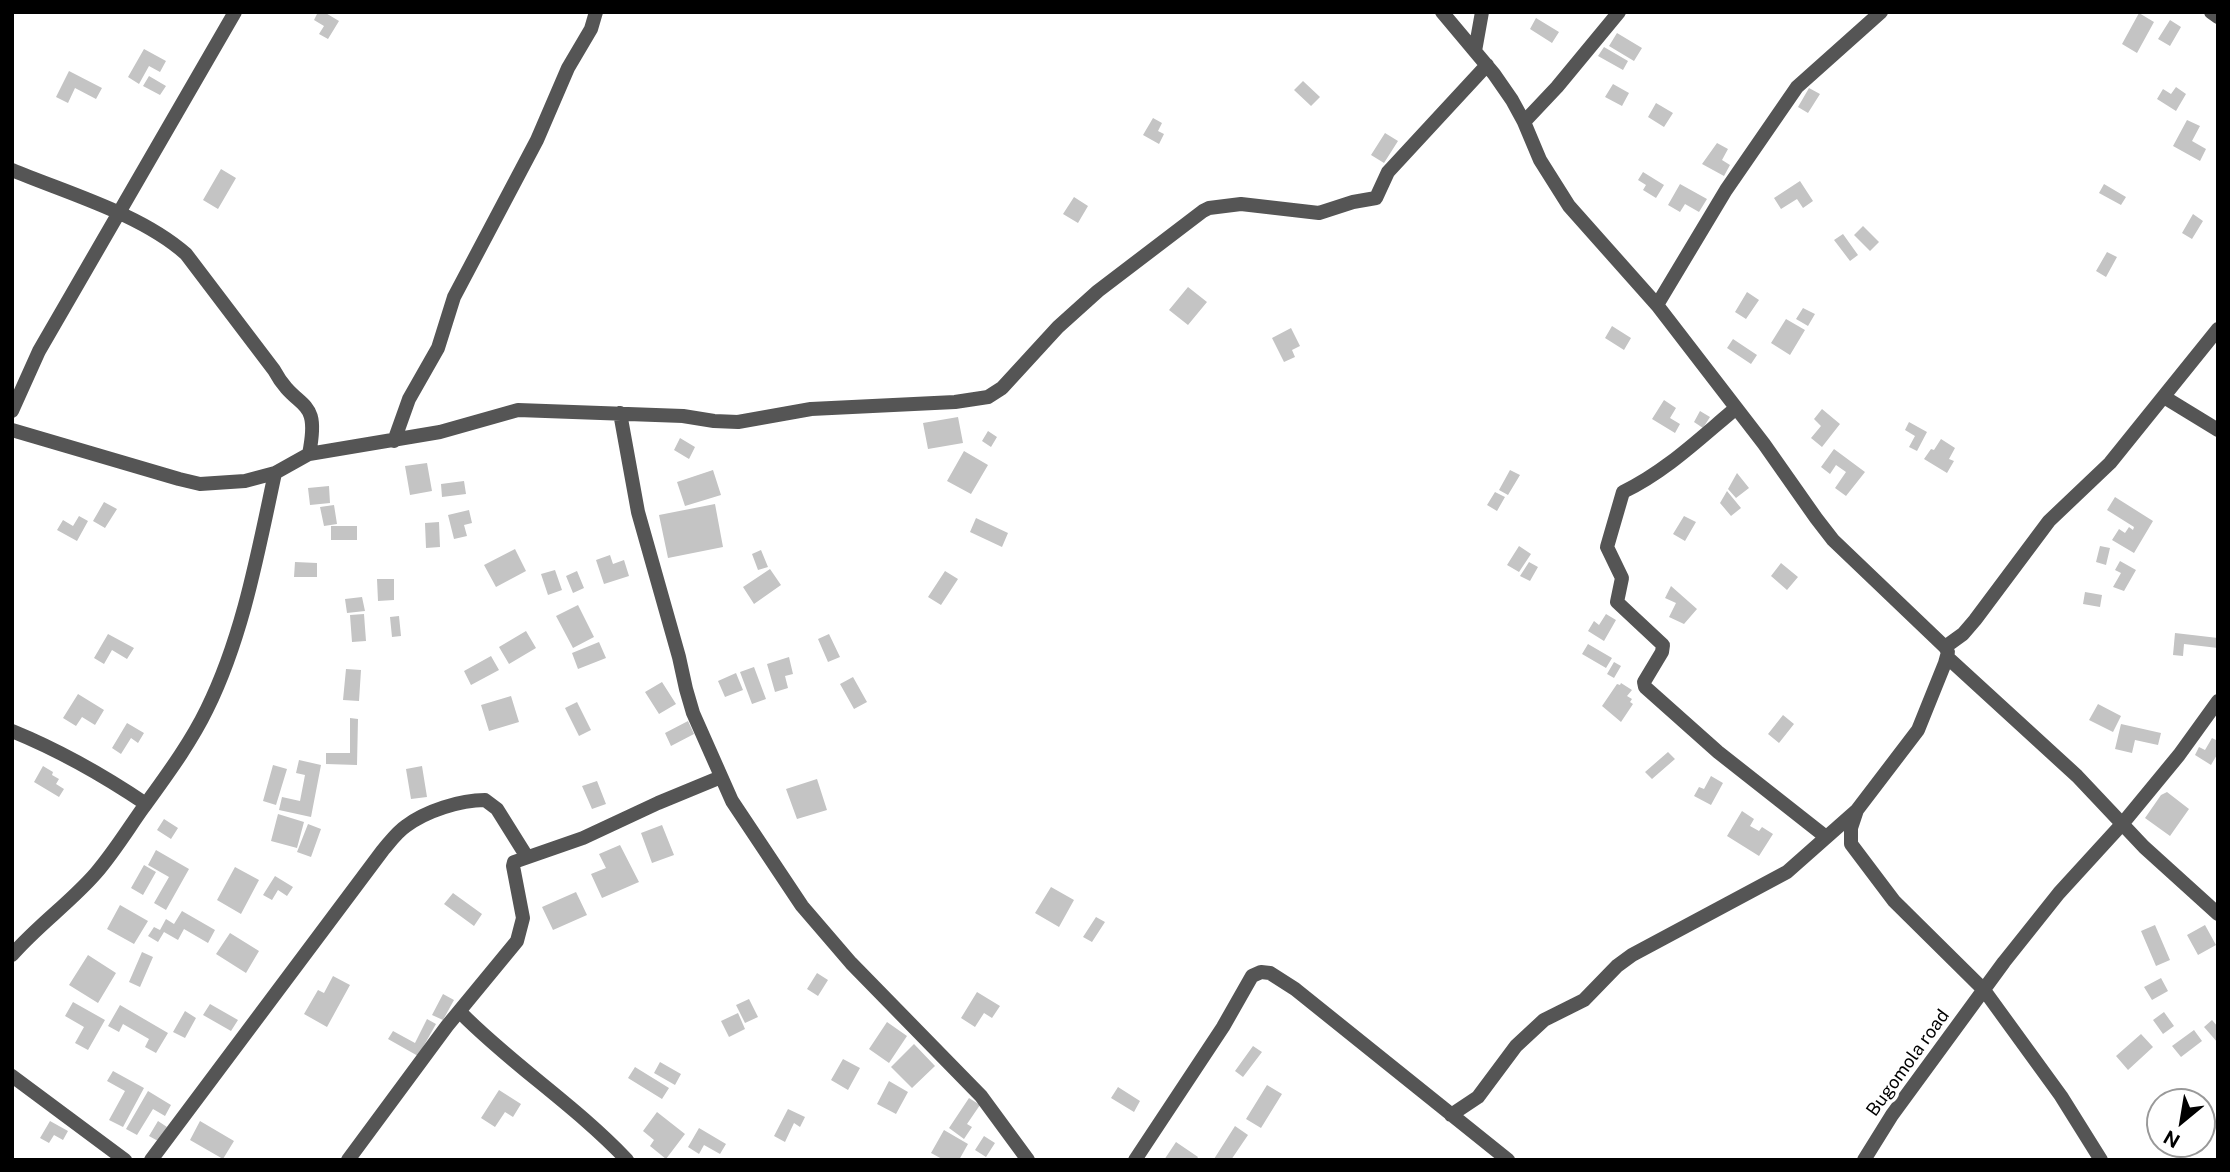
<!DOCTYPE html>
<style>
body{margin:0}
#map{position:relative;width:2230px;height:1172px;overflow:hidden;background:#fff;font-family:"Public Sans",sans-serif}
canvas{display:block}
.frame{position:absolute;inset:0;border:14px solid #000;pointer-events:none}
.north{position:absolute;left:2146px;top:1088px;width:70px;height:70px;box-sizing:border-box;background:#fff;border:2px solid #999;border-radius:50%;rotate:210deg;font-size:19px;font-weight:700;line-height:28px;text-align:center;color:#000}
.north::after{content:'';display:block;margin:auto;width:24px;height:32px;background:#000;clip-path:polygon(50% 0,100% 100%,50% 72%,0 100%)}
</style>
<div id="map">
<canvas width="2230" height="1172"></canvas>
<div class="frame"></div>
<div class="north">N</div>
</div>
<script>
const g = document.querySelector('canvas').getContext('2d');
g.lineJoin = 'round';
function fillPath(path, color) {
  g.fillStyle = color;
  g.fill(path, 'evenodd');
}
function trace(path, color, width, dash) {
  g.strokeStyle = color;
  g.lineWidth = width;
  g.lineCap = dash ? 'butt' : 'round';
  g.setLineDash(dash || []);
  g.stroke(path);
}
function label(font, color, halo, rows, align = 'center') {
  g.font = font + ' "Public Sans",sans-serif';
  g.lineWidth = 7;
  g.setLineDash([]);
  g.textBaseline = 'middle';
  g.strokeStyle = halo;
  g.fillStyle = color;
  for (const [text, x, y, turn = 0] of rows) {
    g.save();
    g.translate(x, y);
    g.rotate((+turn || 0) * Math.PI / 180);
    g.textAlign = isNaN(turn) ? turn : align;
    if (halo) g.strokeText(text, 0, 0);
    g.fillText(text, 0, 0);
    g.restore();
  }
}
fillPath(new Path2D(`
 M318,12H324L339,21L328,39L319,34L324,26L314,20Z
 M2139,13L2154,22L2137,53L2122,44Z
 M1536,18L1559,32L1552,43L1530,29Z
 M2170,20L2181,27L2170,46L2158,39Z
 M1617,33L1642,48L1634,61L1609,46Z
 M1604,47L1628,61L1623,70L1598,56Z
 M144,49L166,61L160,72L149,66L139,84L128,77Z
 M69,71L102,88L96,99L75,88L68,103L56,97Z
 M149,76L166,86L160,95L143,86Z
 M1303,81L1320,97L1311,106L1294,90Z
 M1613,84L1629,93L1622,106L1605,97Z
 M2176,87L2186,94L2176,111L2157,99L2163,89L2171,94Z
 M1809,88L1820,94L1808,113L1798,107Z
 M1656,103L1673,113L1664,127L1648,117Z
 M1153,118L1162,123L1158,131L1164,134L1159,144L1143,135Z
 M2187,120L2200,126L2192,141L2206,149L2200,161L2173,146Z
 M1385,133L1398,141L1384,163L1371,155Z
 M1717,143L1728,149L1722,160L1730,165L1724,176L1702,164Z
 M221,169L236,178L218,209L203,200Z
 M1643,172L1664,185L1656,198L1643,190L1646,185L1638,180Z
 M1800,181L1813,201L1803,208L1797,199L1781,209L1774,198Z
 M1680,184L1707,199L1699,212L1685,204L1680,212L1668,205Z
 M2104,184L2126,197L2121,205L2099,193Z
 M1074,197L1088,206L1078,223L1063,214Z
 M2193,214L2203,221L2192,239L2182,233Z
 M1863,226L1879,242L1870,251L1854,235Z
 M1843,234L1858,255L1850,261L1834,240Z
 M2107,252L2117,257L2106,277L2096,271Z
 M1188,287L1207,302L1188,325L1169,310Z
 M1747,292L1759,300L1746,319L1735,312Z
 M1803,308L1815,314L1808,326L1796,319Z
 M1786,319L1805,330L1790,355L1771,343Z
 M1612,326L1631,338L1624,350L1605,338Z
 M1291,328L1300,346L1292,350L1295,357L1284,362L1272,338Z
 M1733,339L1757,355L1751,364L1727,348Z
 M1664,400L1676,408L1670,418L1680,424L1675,433L1652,419Z
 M1822,409L1840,424L1822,447L1811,438L1821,426L1814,419Z
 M1700,411L1710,417L1703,428L1694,422Z
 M958,417L963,443L928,449L923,423Z
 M1909,422L1927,432L1917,451L1909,447L1915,436L1905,430Z
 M988,431L997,437L991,447L982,441Z
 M680,438L695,447L689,459L674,450Z
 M1941,439L1955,448L1949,459L1954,461L1947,473L1924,459L1931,449L1934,450Z
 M1834,449L1865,472L1846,496L1835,488L1846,472L1836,465L1830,474L1821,467Z
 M964,451L988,465L971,494L947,481Z
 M427,463L432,491L410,495L405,466Z
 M713,470L721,495L685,506L677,482Z
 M1510,470L1520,475L1508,495L1499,490Z
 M1737,473L1749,488L1736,498L1728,489Z
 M464,481L466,494L442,497L441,484Z
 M329,486L330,503L310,505L308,488Z
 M1727,491L1741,508L1731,516L1720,503Z
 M1495,492L1505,497L1497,511L1487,505Z
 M2115,497L2153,521L2134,553L2112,540L2119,529L2125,533L2129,527L2133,530L2134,527L2107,510Z
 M104,502L117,509L105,528L93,521Z
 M715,504L723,547L668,558L659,515Z
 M334,505L337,524L324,526L320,507Z
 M469,510L472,523L464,525L467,536L454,539L448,515Z
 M79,516L88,521L77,541L57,530L63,520L73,526Z
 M1684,516L1696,522L1685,541L1673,534Z
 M976,518L1008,533L1002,547L970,532Z
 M439,522L440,547L426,548L425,523Z
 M331,526H357V540H331Z
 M1519,546L1531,554L1519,572L1507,565Z
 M2100,546L2110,548L2106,565L2096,562Z
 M515,549L526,571L496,587L484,565Z
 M761,550L768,567L758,570L752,554Z
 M610,555L613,564L624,560L629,576L604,584L596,560Z
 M2120,561L2136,570L2124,591L2113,587L2121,573L2115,570Z
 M295,562L317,563V577H294Z
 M1529,562L1538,567L1530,581L1520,576Z
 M1781,563L1798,577L1787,590L1771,576Z
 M770,569L781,585L754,604L743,587Z
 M555,570L562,590L548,595L541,574Z
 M577,571L584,588L573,593L566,576Z
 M945,571L958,579L941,605L928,597Z
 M377,579H394V600L378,601Z
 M1671,586L1697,609L1684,624L1669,617L1676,603L1665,598Z
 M2085,592L2102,595L2100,607L2083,604Z
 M362,597L365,611L347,613L345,599Z
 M578,605L594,637L573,648L556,616Z
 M364,614L366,641L352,642L350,615Z
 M1606,614L1616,620L1604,641L1588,631L1594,621L1599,625Z
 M399,616L401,636L392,637L390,617Z
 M526,631L536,648L509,664L499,647Z
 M2175,633L2218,638V648L2184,644L2183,656L2173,655Z
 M108,634L134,648L127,659L112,650L104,664L94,658Z
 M829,634L840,657L828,662L818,639Z
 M599,642L606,658L578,669L572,653Z
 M1588,644L1612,658L1606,668L1582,654Z
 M491,656L499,670L471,685L464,671Z
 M789,657L793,674L785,676L788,688L775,692L767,664Z
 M1614,662L1621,666L1614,678L1607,674Z
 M754,667L766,699L752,704L740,672Z
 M346,669L361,670L359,701L343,700Z
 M736,673L743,690L725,697L718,681Z
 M853,677L867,702L854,709L840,684Z
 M662,682L676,704L659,714L645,692Z
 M1621,683L1632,690L1627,696L1632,699L1630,702L1633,704L1621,722L1602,706L1617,684L1620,685Z
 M78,694L104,710L95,725L82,717L76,726L63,718Z
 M511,696L519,722L489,731L481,705Z
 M577,702L591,730L579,736L565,708Z
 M2098,704L2121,716L2113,732L2089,720Z
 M1783,715L1794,724L1779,743L1768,734Z
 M350,718L358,719L357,765L326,764V753H350Z
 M688,721L694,734L671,746L665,733Z
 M127,723L144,733L138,743L131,738L121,754L112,748Z
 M2121,724L2161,733L2158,745L2135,740L2132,753L2115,749Z
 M2212,738L2218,741V753L2211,765L2195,755L2199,747L2205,750Z
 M1668,752L1675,759L1652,779L1645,772Z
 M299,760L321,765L311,817L279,810L282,797L300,801L305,775L296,773Z
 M273,765L287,769L276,805L263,801Z
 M43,766L53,772L52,775L59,779L56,784L64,789L59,797L34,782Z
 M422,766L427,797L411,799L406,769Z
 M1711,776L1723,783L1711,805L1694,796L1699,787L1704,789Z
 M817,779L827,810L797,819L786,789Z
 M597,781L606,804L592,809L582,786Z
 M2167,792L2189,809L2170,836L2145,818L2161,795Z
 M1742,811L1754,819L1750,826L1759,831L1762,827L1773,834L1759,856L1727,836Z
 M278,814L304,822L297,848L271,841Z
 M164,819L178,828L171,839L157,830Z
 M308,824L321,829L311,857L297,852Z
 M662,825L674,855L652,863L641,833Z
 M620,845L639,882L602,898L591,874L606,868L599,854Z
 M156,850L189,869L166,910L154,903L169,877L148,865Z
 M144,865L156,872L143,895L131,888Z
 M235,867L259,880L241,914L217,900Z
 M275,876L293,887L287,896L278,890L272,900L263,895Z
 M1051,887L1074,900L1059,927L1035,913Z
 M576,892L587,915L553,930L542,907Z
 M453,893L482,914L474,926L444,904Z
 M120,905L148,921L134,944L107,929Z
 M182,911L215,930L208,943L184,929L178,940L164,932L158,942L148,936L154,927L160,930L166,919L174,924Z
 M1096,917L1105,922L1092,942L1083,937Z
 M2155,925L2170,960L2156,966L2141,931Z
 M2205,925L2216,945L2198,955L2187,935Z
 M230,933L259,951L246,973L216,954Z
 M142,952L153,957L140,987L129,982Z
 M88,955L116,973L98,1003L69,985Z
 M817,973L828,980L818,996L807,989Z
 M333,976L350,985L327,1027L304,1014L318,990L324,993Z
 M2161,978L2168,991L2152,1000L2144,987Z
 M977,992L1000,1006L992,1018L984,1013L975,1027L961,1018Z
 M443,994L454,1000L443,1020L432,1015Z
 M749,999L758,1017L745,1023L736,1005Z
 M73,1002L105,1020L88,1050L75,1043L84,1027L65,1016Z
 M210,1004L238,1020L231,1031L203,1015Z
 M120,1005L168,1033L156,1053L145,1047L149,1039L123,1024L119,1032L108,1026Z
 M185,1011L196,1018L185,1038L173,1032Z
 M2164,1012L2174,1026L2163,1034L2153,1020Z
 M738,1013L745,1029L729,1037L721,1021Z
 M427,1019L436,1024L418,1056L388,1039L393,1031L415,1043Z
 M2212,1020L2218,1027V1043L2204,1027Z
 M887,1022L907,1036L889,1063L869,1049Z
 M2194,1030L2202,1041L2181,1057L2172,1046Z
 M2141,1034L2153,1047L2128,1070L2116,1056Z
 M914,1044L935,1066L912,1088L891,1067Z
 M1253,1046L1262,1052L1243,1077L1235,1071Z
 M843,1059L860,1068L848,1090L831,1080Z
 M660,1062L681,1074L675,1085L654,1073Z
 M635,1067L669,1088L662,1099L628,1078Z
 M113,1071L144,1088L123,1127L109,1120L125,1091L107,1081Z
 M889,1081L908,1092L896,1114L877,1104Z
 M1267,1085L1282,1094L1261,1128L1246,1119Z
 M1118,1087L1140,1101L1134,1112L1111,1098Z
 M499,1090L521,1104L513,1117L505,1112L495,1127L481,1118Z
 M148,1091L171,1105L165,1116L153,1109L137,1135L126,1129Z
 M969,1098L980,1105L967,1124L972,1127L964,1139L949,1128Z
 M788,1109L805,1117L800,1127L794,1123L785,1142L774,1136Z
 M657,1112L685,1134L666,1159L650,1146L654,1140L643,1131Z
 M50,1121L68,1131L63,1140L54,1135L49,1143L40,1138Z
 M158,1121L167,1127L158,1141L149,1136Z
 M200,1121L234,1141L223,1159L190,1140Z
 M1235,1126L1248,1135L1231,1160H1215L1214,1159Z
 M699,1128L726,1144L720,1154L704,1145L699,1154L688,1147Z
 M944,1130L968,1144L959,1160H944L931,1153Z
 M984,1136L995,1143L986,1157L975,1150Z
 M1176,1142L1198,1157L1196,1160H1164Z`), '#c4c4c4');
trace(new Path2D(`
 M1442,12L1494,74L1512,100L1524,122L1540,160L1569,206L1657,305L1764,444L1816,518L1833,540L1945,647L1948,652L1945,663L1918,730L1857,810L1851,828V844L1894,901L1984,990L2061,1096L2101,1160
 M2211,12L2218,17
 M1475,51L1482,12
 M1524,122L1557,87L1619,12
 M12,170C67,193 141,214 186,254L274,370C297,413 321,394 309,454
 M1657,305L1726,190L1797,87L1881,12
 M2164,397L2218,430
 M1735,409C1699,439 1665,472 1623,492L1607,547L1622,578L1617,602L1663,645L1662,652L1644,682L1645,687L1718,752L1826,837
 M12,411L39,351L235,12
 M620,413L638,512L679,657L686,689L693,713L732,801L802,906L851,963L981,1096L1028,1160
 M12,430L179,479L200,484L245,481L275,473L309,454L440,432L518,410L683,416L714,421L738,422L811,409L955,402L988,397L1002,388L1058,327L1098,291L1203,211L1209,208L1241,204L1319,213L1353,202L1376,198L1388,172L1487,65
 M394,441L409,399L438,348L454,297L537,140L568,68L591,29L596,12
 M1945,647L1963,634L1975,620L2049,521L2110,463L2218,329
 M1947,657L2077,776L2144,847L2218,914
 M12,731C61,751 103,775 146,804
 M12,955C38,925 71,902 96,873C114,852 128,829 143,808C166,776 190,744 207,709C243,636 258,552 275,473
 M460,1012C512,1065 575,1105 627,1160
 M12,1076L125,1160
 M1451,1115L1478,1097L1516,1046L1544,1020L1584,1000L1617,966L1632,955L1787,872L1856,811
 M151,1160L383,850C390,842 397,832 406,826C426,811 460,800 485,800L497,809L527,857
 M348,1160L447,1026L517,941L523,918L513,866L514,862L583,838L658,803L721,777
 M1135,1160L1223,1027L1252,976L1261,972L1270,973L1295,989L1508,1160
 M1864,1160L1892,1115L2004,962L2059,893L2123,823L2179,755L2218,701`), '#555', 14);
label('18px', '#000', '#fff', [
 ["Bugomola road",1908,1063,-54]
]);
</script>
